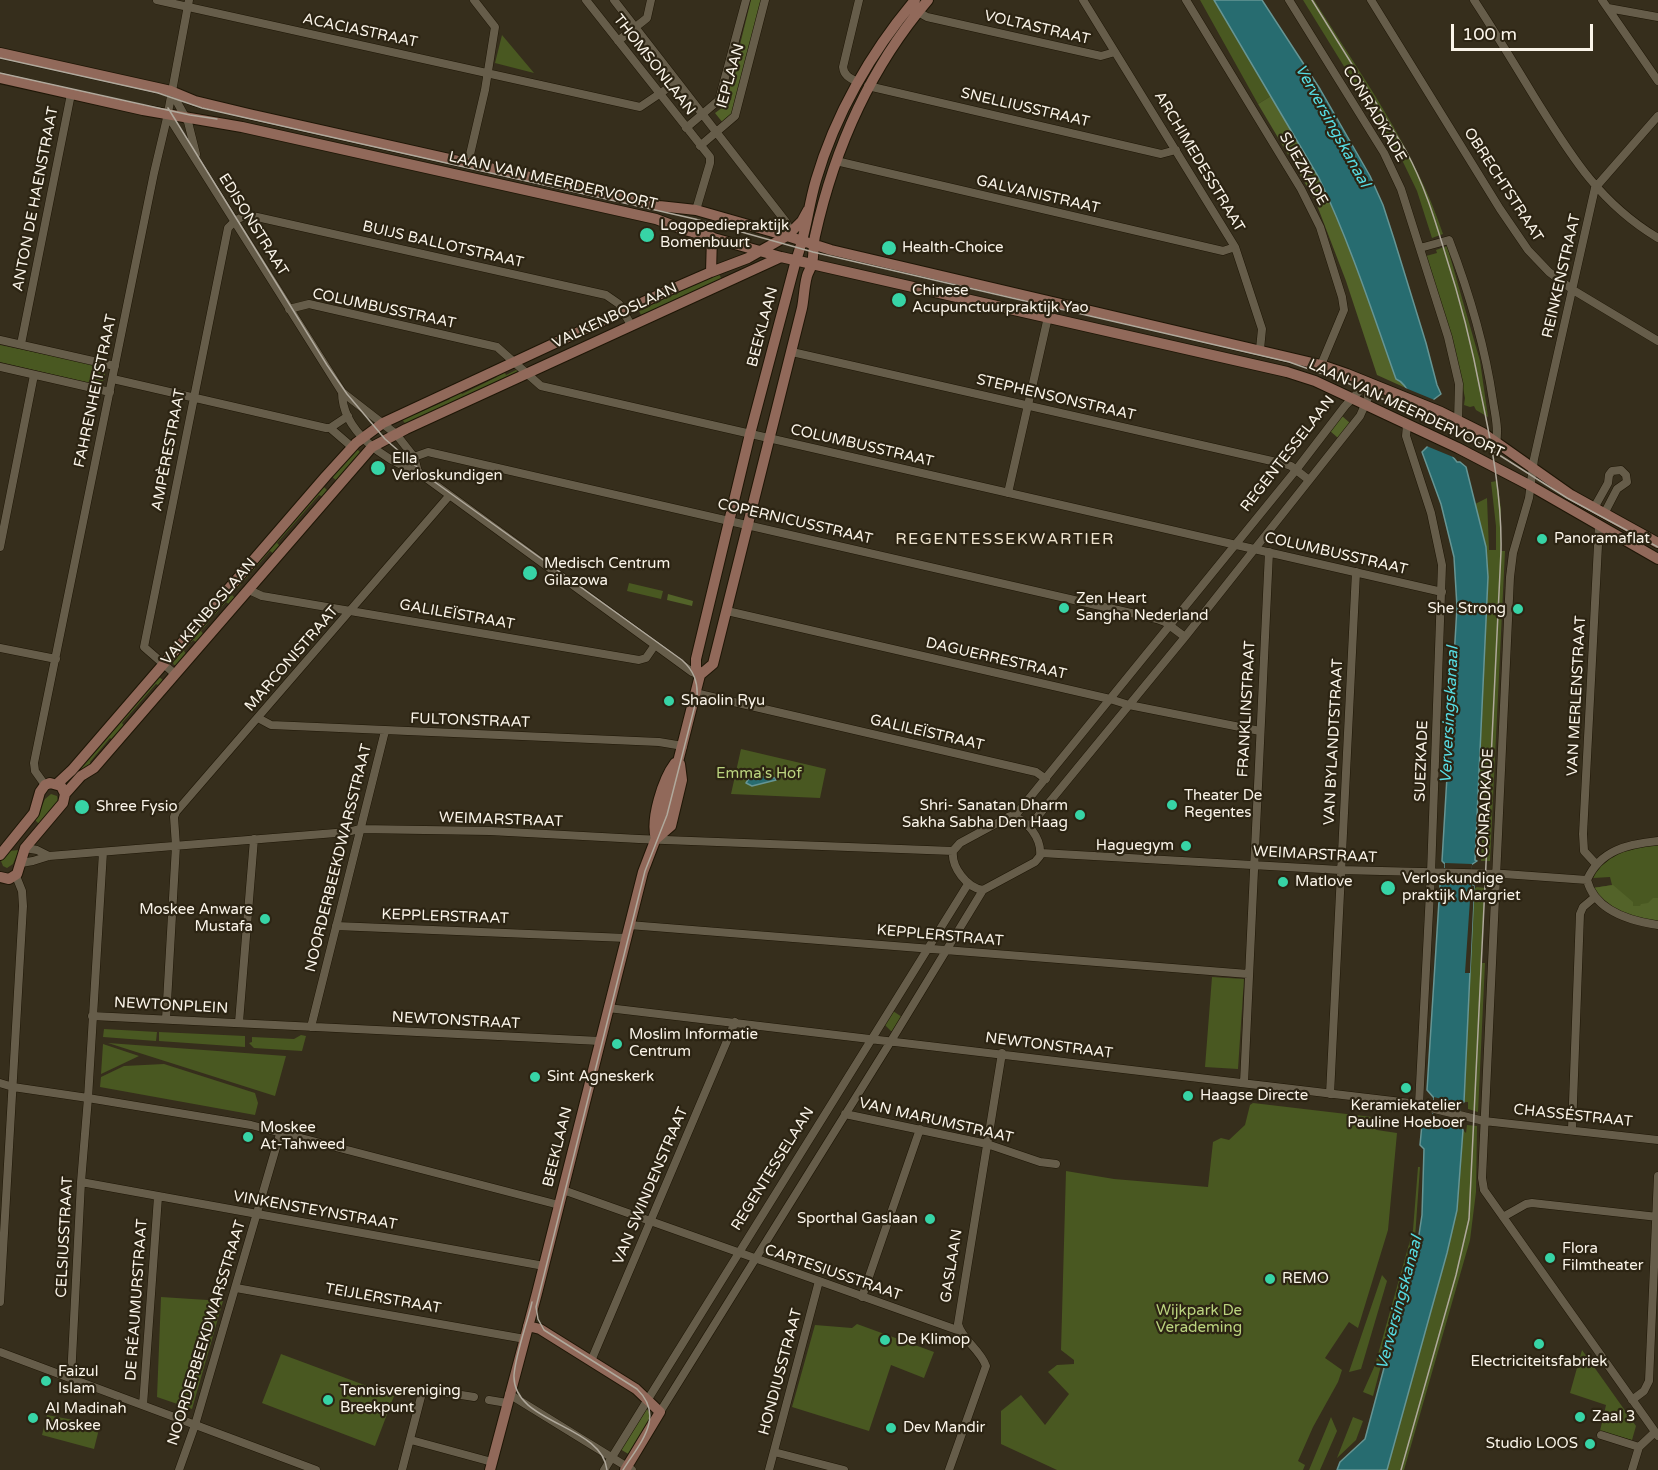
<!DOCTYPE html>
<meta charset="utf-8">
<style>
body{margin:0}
#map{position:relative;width:1658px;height:1470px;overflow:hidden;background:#362e1c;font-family:"Varela Round",sans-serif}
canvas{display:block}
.scale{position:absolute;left:1451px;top:24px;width:142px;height:27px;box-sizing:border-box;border:3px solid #faf4e9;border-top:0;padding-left:8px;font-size:18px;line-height:21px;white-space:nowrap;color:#faf4e9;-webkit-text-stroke:4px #2c2413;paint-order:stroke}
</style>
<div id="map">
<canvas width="1658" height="1470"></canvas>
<div class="scale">100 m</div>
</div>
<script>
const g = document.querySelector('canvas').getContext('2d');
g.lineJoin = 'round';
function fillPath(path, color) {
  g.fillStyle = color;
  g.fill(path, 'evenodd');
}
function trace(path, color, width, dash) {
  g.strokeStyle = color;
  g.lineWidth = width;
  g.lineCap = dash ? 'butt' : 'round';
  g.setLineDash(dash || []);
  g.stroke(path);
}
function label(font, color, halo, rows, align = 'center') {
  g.font = font + ' "Varela Round",sans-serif';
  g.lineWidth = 4.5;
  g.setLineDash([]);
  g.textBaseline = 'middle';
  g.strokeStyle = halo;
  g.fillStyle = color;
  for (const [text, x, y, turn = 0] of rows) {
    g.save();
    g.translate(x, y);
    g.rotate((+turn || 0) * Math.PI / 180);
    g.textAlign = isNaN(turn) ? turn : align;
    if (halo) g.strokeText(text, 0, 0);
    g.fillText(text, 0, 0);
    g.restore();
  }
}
fillPath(new Path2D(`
 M1200,0H1214L1271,96L1258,104Z
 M1303,0H1314C1361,75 1415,149 1443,234L1432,238L1417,191L1403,162Z
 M502,35L534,73L495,63Z
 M1447,246L1480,361L1488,417L1476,410L1474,406L1470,407L1464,405L1465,398L1457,360L1426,256L1437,253L1436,250Z
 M719,274L722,280L641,315L639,311L666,298V297Z
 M0,345L100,366L105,371V379L98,385L0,362Z
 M518,369L519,372L407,426L401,418L414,412L416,414L450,399L449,396L460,391L462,394L497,377L496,374L504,371L506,375Z
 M356,448L361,453L337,481L330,475Z
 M1497,481L1501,509V551H1505L1490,861H1481L1485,786L1478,785L1488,577L1486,547L1475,504L1487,498L1489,550H1496V526L1491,482Z
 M322,485L328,491L323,497L319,495L277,543L280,546L274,554L270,551L232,595L236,599L230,605L226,602L201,631L204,635L197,643L193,640L184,651L187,655L177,665H174L172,661Z
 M629,583L663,591L661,599L627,591Z
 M158,676L164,681L160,686L156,684L122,723L125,727L113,740L110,738L90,762L92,765L80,773L77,770Z
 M741,749L826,769L820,798L731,794Z
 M51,794L57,796L58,801L39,824L35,820L45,799Z
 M1658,845V922L1593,888L1612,885L1610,877L1593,878C1597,853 1637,847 1658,845Z
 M19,850L13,864L7,868L3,866L1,861L9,851Z
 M1477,887L1485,888L1481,963H1485L1478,1112L1468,1109V1102H1464L1474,889Z
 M1212,977L1244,979L1238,1069L1205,1067Z
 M893,1011L902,1017L893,1031H891L884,1024Z
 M104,1029L157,1032L156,1041L103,1037Z
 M159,1032L245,1036V1047L159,1041Z
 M301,1035L306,1036L302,1051L254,1048L249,1043L252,1042V1037L294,1039Z
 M108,1043L286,1056L275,1096Z
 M103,1044L139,1056L101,1074Z
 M164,1064L255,1093L258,1103L255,1115L100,1087L101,1077L124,1066Z
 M1253,1103L1372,1117V1127L1377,1130L1397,1133L1388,1230L1358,1328L1349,1322L1325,1358L1342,1370L1338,1382L1313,1427L1298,1461L1305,1465L1303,1470H1057L1001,1444V1411L1021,1395L1045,1425L1069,1394L1048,1372L1057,1365L1074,1364V1360L1061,1350L1066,1171L1114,1179L1208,1187L1213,1142L1221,1138L1229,1140L1245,1125L1250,1105Z
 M1467,1125L1477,1126L1476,1192L1470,1240L1404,1470H1387L1447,1253L1457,1210L1463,1130L1466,1133Z
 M1418,1167H1420L1415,1238L1373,1396L1363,1392L1375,1365L1413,1230Z
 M1382,1275L1387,1281L1361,1369L1349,1372Z
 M161,1297L223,1301L192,1409L157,1397Z
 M857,1324L934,1352L924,1378L891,1365L869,1431L792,1407L815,1325L852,1328Z
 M1582,1350L1636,1426L1632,1440L1600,1431L1606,1405L1570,1393Z
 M281,1354L394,1396L375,1446L262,1403Z
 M47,1415L100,1425L94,1449L42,1435Z
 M1331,1417L1337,1431L1320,1470H1309Z
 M1353,1417L1363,1421L1356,1440L1337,1458Z`), '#495821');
fillPath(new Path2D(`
 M751,0H761L733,113L723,123L715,113L723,107L725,99L731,100L732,94L728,93Z
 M1271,96C1287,124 1306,151 1320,180C1352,243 1373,312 1396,378L1402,381L1408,389L1377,375L1346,281L1315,200L1258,104Z
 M1342,416L1350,423L1338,438L1330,431Z
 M668,594L693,601L692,606L667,600Z
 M1613,885L1633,902V906H1640L1641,904L1648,903L1653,898H1658V922C1630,917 1610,911 1593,888Z
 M646,1408L649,1412V1423L630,1455L620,1449Z`), '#536329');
const water = new Path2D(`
 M1214,0H1262L1320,89L1370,176L1383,205L1394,239L1426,343L1437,385L1441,394L1433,400L1453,457L1457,462H1460L1466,467L1486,547L1488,577L1475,860L1477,861L1471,865L1470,883L1474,886L1464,1102L1460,1105L1459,1124L1463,1130L1457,1210L1447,1253L1387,1470H1337L1340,1462L1365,1439L1418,1241L1422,1215L1424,1149L1420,1145L1422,1124L1431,1123L1433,1118L1434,1098L1427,1090L1440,885L1444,881L1445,864L1442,861L1457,607L1454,557L1441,504L1422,452L1428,446C1422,429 1413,385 1396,379C1372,311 1350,243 1319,178Z
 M755,776L775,778L776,780L752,786L746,783L749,778Z`);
fillPath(water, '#276c70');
trace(water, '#669594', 1.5);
fillPath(new Path2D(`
 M1403,387L1437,401L1458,459L1424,445Z
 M1445,863L1472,864L1471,884L1444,883Z
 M1471,885L1474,886L1470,973H1465Z
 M1434,1097L1461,1104L1459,1125L1433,1119Z`), '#362e1c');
const street = new Path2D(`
 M157,0L640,107L677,82
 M586,0L710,157V163L696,210
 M614,0L786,222L789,228L787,236
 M1083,0L1235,247L1262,329L1260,349
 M1186,0L1301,189L1320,227L1342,297L1344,310L1321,365
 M1289,0L1384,153L1401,189L1448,337L1459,384L1458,421
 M1371,0L1500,209L1528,250L1549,272L1573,290L1658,341
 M1474,0C1495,32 1515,65 1535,98C1570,154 1599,203 1658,238
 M1602,0L1658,81
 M1608,8L1658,17
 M918,12L927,17L1101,56L1115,52
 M618,41L647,18L651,0
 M858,82C850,78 844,76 843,67L859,0
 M868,86L1161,154L1176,150
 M171,91L188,122L196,154
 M167,114L342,392L396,434L414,457L418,472
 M1658,116L1595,188L1534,459L1529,498L1513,553L1510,577L1482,1178L1484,1190L1658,1436
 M686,128L719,100L746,0
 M700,146L735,116L765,0
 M836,161L1223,251L1235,247
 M468,163L485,90L495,27L474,0
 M1420,248L1449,240C1469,292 1485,346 1493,401C1495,415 1499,429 1496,442
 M289,309L309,304L497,347L541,386L1442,592
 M0,340L115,366
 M21,344L71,94
 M792,352L1285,464L1291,466L1309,480
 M0,367L110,392
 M113,379L326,428H330L348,416
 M342,392C342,431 384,460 418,472L692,672L700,675
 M1407,425L1406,436L1431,513L1442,565L1431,873L1419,1104
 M330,428L352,447
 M414,457L428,452L1157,619L1165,622L1185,637
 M1008,493L1048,317
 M1594,508L1608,483L1609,475L1612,471L1621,470L1626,475L1627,482L1617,489L1604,514
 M0,547L34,375
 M249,590L262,596L639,660L646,658L655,645
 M727,611L1110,699L1129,705L1260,731
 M0,648L56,659
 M175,674L144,647L228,228C237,218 244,214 257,217L606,295L619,304L631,325
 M695,693L1036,772L1046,779
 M258,718L271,725L659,742L683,746
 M45,785L35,771L34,763L154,173L167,118L189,0
 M1010,816C1027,818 1042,839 1040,856L1035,862L983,890C967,888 951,867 953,851L960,843Z
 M1014,817L1296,470L1345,406L1368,382
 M1029,827L1185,637L1360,416L1368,398V382
 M1658,841C1628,844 1600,850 1587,880C1595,911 1630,921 1658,925
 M25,848L37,850L49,856
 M103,852L88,1098L251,1125L559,1205
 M1041,853L1340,870L1504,874L1587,880
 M21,863L33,861L49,856L348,832L359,829L490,831L639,839L953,851
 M1595,863L1584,851L1583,834L1599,526
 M629,925L1248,974
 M336,926L626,938
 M608,1008L1410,1103L1484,1121L1658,1140
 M92,1016L600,1041
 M166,1019L176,846L174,817L176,812L449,496
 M239,1022L254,839
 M311,1027L385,731
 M0,1083L13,1087L88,1098L81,1182L71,1378
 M1244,1083L1269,552
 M1330,1094L1356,572
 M845,1114L987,1144L1040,1162L1056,1164
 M1572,1129L1580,914L1583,907L1595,897
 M81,1182L544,1266
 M563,1190L960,1331
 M1503,1217L1526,1204L1532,1203L1658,1217
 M236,1288L525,1339
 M862,1297L920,1129
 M0,1302L23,906L22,891L16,876
 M0,1352L316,1470
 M591,1361L735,1022
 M509,1394L632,1470
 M489,1400L507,1403
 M1632,1400L1644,1391L1649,1381L1658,1176
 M143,1405L158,1197
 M660,1412L891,1041L983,890
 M1601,1435L1639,1447
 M411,1440L492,1462
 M774,1452L844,1470
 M179,1470L195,1425L280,1134
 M402,1470L423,1389L474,1397
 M604,1470L968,884
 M769,1470L819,1281
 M949,1470L986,1366C980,1349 962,1340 958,1324L1002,1053
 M1632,1470L1639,1447L1655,1432`);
const secondary = new Path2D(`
 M0,53L171,91L195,101L249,114L659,206L696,210L787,236L831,250L1321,365L1347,374L1441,412L1483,433L1571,495L1658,543
 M0,78L143,110L242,127L656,219L685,230L781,257L1287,372L1315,381L1458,448L1531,486L1658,559
 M711,272L712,237
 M700,675L696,668V659L750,434L796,260C806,234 808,207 816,180C835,115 871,52 915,0
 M57,784L72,770L326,476L356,443L383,423L665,292L711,272L748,258L787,236L802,221L808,210
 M65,794L81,776L94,768L372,447L406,429L781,257
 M656,839L671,826L682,780L680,764
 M656,839C650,819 663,779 675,763
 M0,855L34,813L40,792L45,785L50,783L61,786L65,794L63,803L25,848L17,874L9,879L0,877
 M528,1326L540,1329L636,1389L660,1412L625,1470
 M490,1470L537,1293L643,872L664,817L700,675L713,664L802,308C804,298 804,287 807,276C808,272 811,268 812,264C814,255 813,245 815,236C834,150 870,68 928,0`);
trace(street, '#1e1606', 9);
trace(secondary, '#1e1606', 12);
trace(street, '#665d4a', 8);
trace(secondary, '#91695a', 10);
trace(new Path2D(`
 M1312,0L1406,151C1424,184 1434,217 1445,253C1460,299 1472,346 1481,394C1492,446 1502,498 1501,551L1469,1219L1456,1275L1401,1470
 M0,58L158,93L202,108L695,219L813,252L1289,362L1343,381L1485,446L1567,498L1658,547
 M0,73L190,115L217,119
 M168,108L327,365L347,394L385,439L432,480L682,660C694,671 698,682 697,697L667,815L645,871L536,1307L538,1319L544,1330L637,1389C666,1417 639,1444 623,1470
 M532,1302C527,1324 516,1352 514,1375C512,1424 602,1424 607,1470`), '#b0a99c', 1.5);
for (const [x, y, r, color] of [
 [647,235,8,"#37d4a6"],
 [889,248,8,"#37d4a6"],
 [899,300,8,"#37d4a6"],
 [378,468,8,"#37d4a6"],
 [1542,539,6,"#37d4a6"],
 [530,573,8,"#37d4a6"],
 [1064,608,6,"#37d4a6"],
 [1518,609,6,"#37d4a6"],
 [669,701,6,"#37d4a6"],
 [1172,805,6,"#37d4a6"],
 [82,807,8,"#37d4a6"],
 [1080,815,6,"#37d4a6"],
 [1186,846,6,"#37d4a6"],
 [1283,882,6,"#37d4a6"],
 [1388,888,8,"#37d4a6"],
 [265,919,6,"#37d4a6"],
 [617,1044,6,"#37d4a6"],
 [535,1077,6,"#37d4a6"],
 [1406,1088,6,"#37d4a6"],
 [1188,1096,6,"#37d4a6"],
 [248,1137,6,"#37d4a6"],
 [930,1219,6,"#37d4a6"],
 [1550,1258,6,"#37d4a6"],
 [1270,1279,6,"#37d4a6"],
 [885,1340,6,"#37d4a6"],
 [1539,1344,6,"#37d4a6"],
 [46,1381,6,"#37d4a6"],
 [328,1400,6,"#37d4a6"],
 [1580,1417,6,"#37d4a6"],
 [33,1418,6,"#37d4a6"],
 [891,1428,6,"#37d4a6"],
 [1590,1444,6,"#37d4a6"]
]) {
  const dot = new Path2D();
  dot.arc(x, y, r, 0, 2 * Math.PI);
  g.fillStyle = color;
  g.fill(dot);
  trace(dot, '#2c2413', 2);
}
label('15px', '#faf4e9', '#2c2413', [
 ["VOLTASTRAAT",1037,28,13],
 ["ACACIASTRAAT",360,31,12],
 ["THOMSONLAAN",654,65,52],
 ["IEPLAAN",731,76,-74],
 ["SNELLIUSSTRAAT",1025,108,13],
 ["CONRADKADE",1374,114,59],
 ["ARCHIMEDESSTRAAT",1199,162,59],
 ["SUEZKADE",1303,169,60],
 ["LAAN VAN MEERDERVOORT",553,181,13],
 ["OBRECHTSTRAAT",1503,185,57],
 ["GALVANISTRAAT",1038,195,13],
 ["ANTON DE HAENSTRAAT",36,199,-79],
 ["EDISONSTRAAT",253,225,58],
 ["BUIJS BALLOTSTRAAT",443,245,13],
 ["REINKENSTRAAT",1562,276,-77],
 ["COLUMBUSSTRAAT",384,309,12],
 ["VALKENBOSLAAN",615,316,-25],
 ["BEEKLAAN",763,327,-75],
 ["FAHRENHEITSTRAAT",96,391,-78],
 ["STEPHENSONSTRAAT",1056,398,13],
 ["LAAN VAN MEERDERVOORT",1406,409,25],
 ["COLUMBUSSTRAAT",862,446,13],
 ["AMPÈRESTRAAT",169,450,-79],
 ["REGENTESSELAAN",1288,454,-52],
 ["COPERNICUSSTRAAT",795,522,13],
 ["COLUMBUSSTRAAT",1336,554,13],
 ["VALKENBOSLAAN",209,612,-49],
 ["GALILEÏSTRAAT",457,615,10],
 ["MARCONISTRAAT",292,659,-49],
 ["DAGUERRESTRAAT",996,659,13],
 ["VAN MERLENSTRAAT",1577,696,-87],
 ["FRANKLINSTRAAT",1247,709,-87],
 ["FULTONSTRAAT",470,721,2],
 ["GALILEÏSTRAAT",927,733,13],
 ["VAN BYLANDTSTRAAT",1334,742,-87],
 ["SUEZKADE",1422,761,-88],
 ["CONRADKADE",1486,803,-87],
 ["WEIMARSTRAAT",501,820,2],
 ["WEIMARSTRAAT",1315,855,3],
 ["NOORDERBEEKDWARSSTRAAT",339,858,-76],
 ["KEPPLERSTRAAT",445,917,2],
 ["KEPPLERSTRAAT",940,936,5],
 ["NEWTONPLEIN",171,1006,3],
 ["NEWTONSTRAAT",456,1021,3],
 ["NEWTONSTRAAT",1049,1046,7],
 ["CHASSÉSTRAAT",1573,1116,6],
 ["VAN MARUMSTRAAT",936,1121,13],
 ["BEEKLAAN",558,1147,-76],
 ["REGENTESSELAAN",773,1169,-58],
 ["VAN SWINDENSTRAAT",651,1186,-67],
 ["VINKENSTEYNSTRAAT",315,1211,10],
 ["CELSIUSSTRAAT",65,1237,-87],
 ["GASLAAN",952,1266,-81],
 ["CARTESIUSSTRAAT",833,1273,19],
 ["TEIJLERSTRAAT",383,1299,10],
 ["DE RÉAUMURSTRAAT",137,1300,-86],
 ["NOORDERBEEKDWARSSTRAAT",207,1333,-73],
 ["HONDIUSSTRAAT",781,1372,-75]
]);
label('15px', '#faf4e9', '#2c2413', [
 ["Logopediepraktijk",660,226],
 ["Bomenbuurt",660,243],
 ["Health-Choice",902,248],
 ["Chinese",912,291],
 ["Acupunctuurpraktijk Yao",912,308],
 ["Ella",392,459],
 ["Verloskundigen",392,476],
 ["Panoramaflat",1554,539],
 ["Medisch Centrum",544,564],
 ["Gilazowa",544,581],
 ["Zen Heart",1076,599],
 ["Sangha Nederland",1076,616],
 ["She Strong",1506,609,"right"],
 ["Shaolin Ryu",681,701],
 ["Theater De",1184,796],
 ["Regentes",1184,813],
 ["Shri- Sanatan Dharm",1068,806,"right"],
 ["Sakha Sabha Den Haag",1068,823,"right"],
 ["Shree Fysio",96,807],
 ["Haguegym",1174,846,"right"],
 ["Verloskundige",1402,879],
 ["praktijk Margriet",1402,896],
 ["Matlove",1295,882],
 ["Moskee Anware",253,910,"right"],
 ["Mustafa",253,927,"right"],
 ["Moslim Informatie",629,1035],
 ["Centrum",629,1052],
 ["Sint Agneskerk",547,1077],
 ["Haagse Directe",1200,1096],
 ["Keramiekatelier",1406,1106,"center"],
 ["Pauline Hoeboer",1406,1123,"center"],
 ["Moskee",260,1128],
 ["At-Tahweed",260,1145],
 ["Sporthal Gaslaan",918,1219,"right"],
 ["Flora",1562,1249],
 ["Filmtheater",1562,1266],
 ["REMO",1282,1279],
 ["De Klimop",897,1340],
 ["Electriciteitsfabriek",1539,1362,"center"],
 ["Faizul",58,1372],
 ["Islam",58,1389],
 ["Tennisvereniging",340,1391],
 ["Breekpunt",340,1408],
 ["Al Madinah",45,1409],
 ["Moskee",45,1426],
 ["Zaal 3",1592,1417],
 ["Dev Mandir",903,1428],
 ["Studio LOOS",1578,1444,"right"]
], 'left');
label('15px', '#bbd47f', '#2c2413', [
 ["Emma's Hof",759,774],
 ["Wijkpark De",1199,1311],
 ["Verademing",1199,1328]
]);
label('italic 16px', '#56dbe2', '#2c2413', [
 ["Verversingskanaal",1332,126,61],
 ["Verversingskanaal",1450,715,-87],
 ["Verversingskanaal",1400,1303,-75]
]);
g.letterSpacing = '1.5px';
label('16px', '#ede2cd', '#2c2413', [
 ["REGENTESSEKWARTIER",1005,540]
]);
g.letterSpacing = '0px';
</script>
